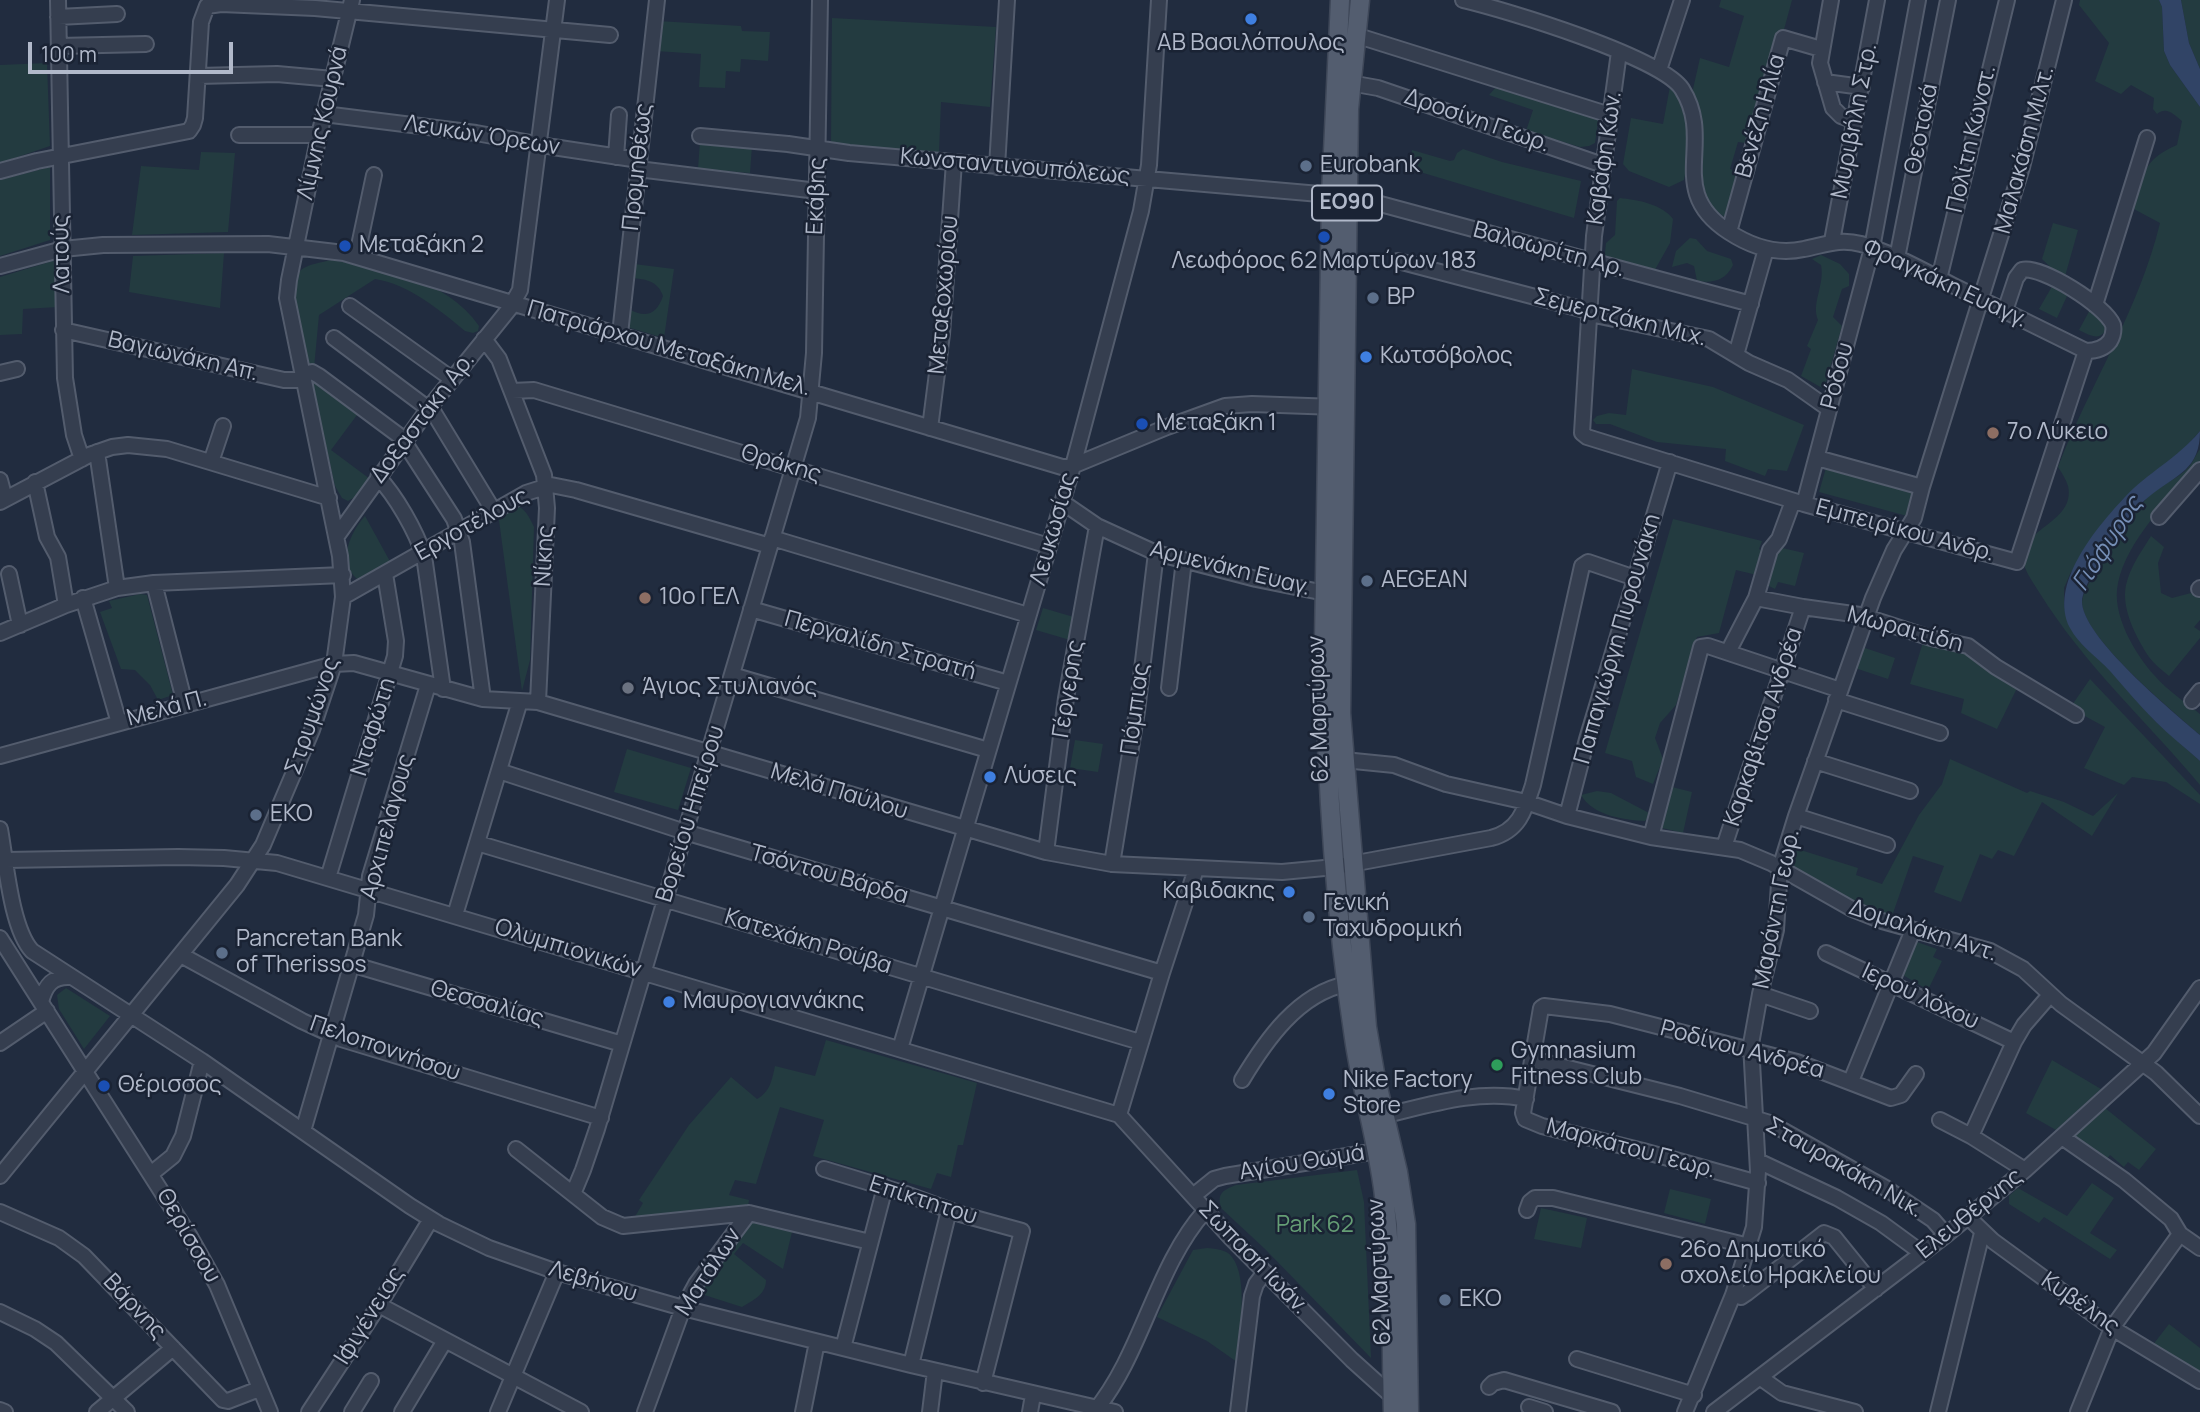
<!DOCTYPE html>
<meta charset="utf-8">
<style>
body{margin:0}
#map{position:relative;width:2200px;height:1412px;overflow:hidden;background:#212c3f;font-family:Manrope,sans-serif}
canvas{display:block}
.scale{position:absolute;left:28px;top:42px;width:205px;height:32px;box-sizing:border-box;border:4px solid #b1b9ca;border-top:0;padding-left:9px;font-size:21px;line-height:24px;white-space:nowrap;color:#b1b9ca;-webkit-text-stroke:5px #1a2334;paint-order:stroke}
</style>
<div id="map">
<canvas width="2200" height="1412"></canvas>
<div class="scale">100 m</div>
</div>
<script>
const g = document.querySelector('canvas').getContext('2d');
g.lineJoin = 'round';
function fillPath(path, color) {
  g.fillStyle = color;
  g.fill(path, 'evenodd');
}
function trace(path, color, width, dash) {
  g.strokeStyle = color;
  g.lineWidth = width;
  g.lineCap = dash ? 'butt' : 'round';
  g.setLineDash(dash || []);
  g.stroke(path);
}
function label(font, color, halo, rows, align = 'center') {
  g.font = font + ' Manrope,sans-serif';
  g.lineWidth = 5;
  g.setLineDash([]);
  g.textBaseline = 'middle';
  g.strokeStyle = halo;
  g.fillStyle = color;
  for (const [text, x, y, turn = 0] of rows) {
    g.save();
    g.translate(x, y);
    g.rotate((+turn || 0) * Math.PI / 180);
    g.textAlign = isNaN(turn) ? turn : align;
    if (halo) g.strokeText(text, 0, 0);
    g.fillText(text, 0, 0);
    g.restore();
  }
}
fillPath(new Path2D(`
 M1721,0H1792L1753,144L1738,142L1730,169L1742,173L1729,219L1718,213L1709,204L1701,181L1693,89L1700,58L1729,67L1744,16L1719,7Z
 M2080,0H2159L2162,7L2164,51L2170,65L2200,107V431L2181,452L2125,497L2103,523L2070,574L2064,588V601L2065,613L2079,641L2109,669L2155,721L2200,761V785C2145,719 2085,666 2039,592C2033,582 2024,571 2023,559C2021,528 2076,522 2068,486C2066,479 2061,472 2058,467C2090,384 2139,310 2160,223L2132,208C2144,175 2142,160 2177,145L2182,121C2174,115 2167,106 2157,114L2153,109L2154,98L2131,85L2121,94L2095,81L2109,43L2079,5Z
 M2181,0H2200V69L2189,43Z
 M832,18L996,27L990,107L941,102L939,153L831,144Z
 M658,21L741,26L742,31L770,32L768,61L741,59L740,72L726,71L725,88L699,87L701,54L656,51Z
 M47,63L50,146L0,163V65Z
 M1671,81C1687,118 1693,139 1684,180L1669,187L1629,171L1623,164L1631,118L1663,124Z
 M1497,86L1599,115L1595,143L1589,146L1580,147L1526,131L1533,110L1489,95Z
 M700,141L752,146L750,173L698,169Z
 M1463,149L1502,162L1581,181L1574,218L1410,169L1412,150L1450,161L1454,160L1457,153Z
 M201,152L235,153L228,232L132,235L141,166L199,170Z
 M50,167V240L0,256V180Z
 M1620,198C1638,200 1662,204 1673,219L1670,243L1652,275L1604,262L1606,243L1615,235L1617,201Z
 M2053,223L2078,230L2064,280L2042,259Z
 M1690,238L1696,239L1707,251L1731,259L1733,265C1725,281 1714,283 1697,281L1694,266L1687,263L1672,267L1676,251Z
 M224,253L220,308L129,292L133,256Z
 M1821,255L1840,264L1849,274V286L1842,289L1833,317L1842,326L1824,389L1801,376L1811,349L1807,346L1818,320C1811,303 1825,285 1821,265L1812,259Z
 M56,260L58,307L23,309L22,334L0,335V277Z
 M331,260C382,268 447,279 479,326L478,331L473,333L465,331C440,310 408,284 375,279L319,315L314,368H308L292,291C296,265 307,266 331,260Z
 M634,264L674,269L664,338L627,327L629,309C646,319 657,314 663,296C658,281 646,279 631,278Z
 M2054,283L2067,296L2057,318L2039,309Z
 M2092,306L2107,327C2101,342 2091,336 2079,330Z
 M1632,369L1713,387L1804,425L1787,471L1768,469L1765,476L1725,461L1726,449L1657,442L1610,424H1596L1593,420L1597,416L1609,413L1626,415Z
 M311,380L357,415L331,450L370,479L355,497L348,501L342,498L335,486Z
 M2200,449V465C2171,496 2127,540 2118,583C2111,614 2135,654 2155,676C2167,690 2185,702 2200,714V735C2173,711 2082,637 2082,602C2083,591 2090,582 2095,573C2111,547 2125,522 2146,499C2157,487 2173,481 2185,471C2192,465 2195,456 2200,449Z
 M1826,468L1914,492L1907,516L1819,492Z
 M514,505C526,508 529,517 534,527L530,660L522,691L498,513Z
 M365,516L392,565L366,577L357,579C337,561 350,533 365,516Z
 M1673,519L1762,541L1759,549L1764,553L1761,576L1736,570L1719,633L1697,637L1676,705L1660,723L1655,738L1663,759L1653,784L1636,777L1632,761L1605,753Z
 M2151,536L2164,547L2158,563L2161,593L2172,598L2191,593L2200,598V620L2194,627L2200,631V638L2169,676C2162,670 2154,664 2149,657C2136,637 2121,609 2126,585C2130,567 2141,552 2151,536Z
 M1778,547L1804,553L1795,586L1778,582L1775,589L1767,585L1775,549Z
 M140,594L147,595L173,695L158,700L150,685L135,670L121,669L100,612L112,608L109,601Z
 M1043,608L1077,618L1070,640L1036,630Z
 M1924,639L1970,652L2018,686L1997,729L1961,713L1964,699L1910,684Z
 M1859,646L1895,658L1888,679L1852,667Z
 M2090,679L2200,795V804L2166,782L2132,777L2124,785L2084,768L2105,727L2070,708Z
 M1075,740L1103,744L1098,772L1070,768Z
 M627,749L691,768L678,810L614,792Z
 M1950,759L2027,793L2030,791L2064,802L2093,816L2118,793L2092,836L2042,802L2014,856L1998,850L1992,859L1980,854L1961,902L1934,892L1944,866L1913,856L1892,916C1865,906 1804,888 1787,864L1791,847L1858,868L1856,875L1882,884L1919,815L1942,784Z
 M1668,786L1692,792L1683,833L1658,827Z
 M1597,791L1611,793L1651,814L1645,821C1623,820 1592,815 1581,795Z
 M1917,942L1937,949L1933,957L1942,961L1928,990L1903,975Z
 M66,988L110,1016L84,1049L59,1009L57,995Z
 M826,1040L977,1083L963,1145H958L951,1177L937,1173L931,1189L813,1156L824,1120L780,1107L756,1184L735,1180L729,1195L749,1200L748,1206L633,1220L643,1203L639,1200L689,1125L731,1077L757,1099C770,1092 772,1080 775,1066L815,1076Z
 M2052,1060L2101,1089L2056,1130L2026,1113Z
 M2105,1108L2156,1149L2139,1170L2128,1162L2124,1167L2110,1155L2104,1162L2072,1138Z
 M1357,1170L1364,1202L1371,1358L1265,1249L1222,1209C1216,1195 1222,1190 1236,1185Z
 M2092,1183L2114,1198L2090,1233L2117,1250L2110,1259L2044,1217L2039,1223L2009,1204V1196L2018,1188L2067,1216Z
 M1670,1189L1711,1199L1705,1224L1664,1213Z
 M1541,1208L1587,1218L1581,1248L1534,1239Z
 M750,1219L793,1228L783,1269L743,1243L734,1254L766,1280C766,1295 753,1300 742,1307L695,1292Z
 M1207,1248C1216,1249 1226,1249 1232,1257C1249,1279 1239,1335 1237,1362L1207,1341L1157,1317L1193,1250Z
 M2169,1324L2200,1348V1374L2152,1346Z`), '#233b40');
fillPath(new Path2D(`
 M2159,0H2181L2189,43L2200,69V107L2170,65L2164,51L2162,7Z
 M2200,431C2200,469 2178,474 2151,495C2132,509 2117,533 2105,553C2098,566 2083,587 2082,601C2081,636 2173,712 2200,735V761C2186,748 2170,736 2156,722C2140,706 2125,688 2110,671C2097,657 2079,645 2070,628C2048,585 2096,528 2124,498C2147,473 2178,458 2200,431Z`), '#314466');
const minor = new Path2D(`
 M58,0L65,378L74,435L82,459
 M1463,0C1506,10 1661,57 1682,89C1716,143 1664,190 1729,232C1752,247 1777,255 1804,249C1825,245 1839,238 1861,244C1893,253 1923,271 1952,285C1997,307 2041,329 2086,351L2017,562L1804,504L1587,437L1582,433L1594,236L1619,52
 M1831,0L1820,63L1833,108L1841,116L1855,121
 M58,17L117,14
 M1355,35L1610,115
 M59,46L146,44
 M1659,70L1682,0
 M198,76L277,74L333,79
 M1825,82L1862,87
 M1350,83L1378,88L1603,165
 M324,114L476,133L553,147L639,160
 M239,135H319
 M700,136L788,144L849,153L1331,195
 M616,157L619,115
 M997,167L1007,0
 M638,169L817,191
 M0,171L37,161L189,131L193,125L195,118L201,22L207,6L221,4L315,8L610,35
 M1347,195L1751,304
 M1729,232L1783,38L1821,49
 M1832,241L1877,0
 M357,255L374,175
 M1897,258L1948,0
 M1398,261L1581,309L1590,314L1709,339L1749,363L1788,380L1829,409
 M0,266L63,249L103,245L268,244L344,253L1062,467H1070L1167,427L1225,406L1252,404L1336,407
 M1939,279L2007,0
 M2095,305L2147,138
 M350,306L452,379
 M2005,311L2016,278L2022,270C2041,265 2106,306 2113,325C2114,330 2113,336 2110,341C2104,349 2095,351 2086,351
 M63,330L284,380H303
 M620,334L657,0
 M334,338L434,413L493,510
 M484,339L499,359L544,475L547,508L538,702
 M1736,355L1766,249
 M0,373L17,369
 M302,374L312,372L319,376L401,437L454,519L462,542L483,699
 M512,391L534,390L1049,546
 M930,428L942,334L954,162
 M97,452L117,588
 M1817,458L1922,487
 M211,462L223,426
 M378,477C396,496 416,531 424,556L443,689
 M0,480L5,499
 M35,482L47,537L58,557L66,605
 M0,502L89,455L112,447L128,445L167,449L329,498
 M1062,502L1097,526L1156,553L1256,579L1325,593
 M1804,504L1872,248L1918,0
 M2159,517L2200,470
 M337,536L429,408L510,308L520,290L557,0
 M772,538L1028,615
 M9,574L20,625
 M154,583L185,704
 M2199,589L2200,588
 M343,597L526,493L551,485L576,490L770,546
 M83,598L119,723
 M1756,598L1803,607L1860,615L1931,638L1968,646L1996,667L2076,715
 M751,609L1008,683
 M0,633L66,605L117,588L154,583L343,575
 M1728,652L1756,598L1770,550L1779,539L1793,501
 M732,675L988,750
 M1169,688L1184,560
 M1836,700L1940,733
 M2192,701L2200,691
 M0,756L334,664L354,663L483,699L538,702L1046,852L1112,864L1282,872L1335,867L1491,838C1519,831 1525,810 1533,785L1582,566L1588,562L1635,578
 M1344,760L1394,765L1446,784L1526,802L1567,816L1651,837L1740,850L1771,863L1852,909L1882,921L1990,951L2023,969L2061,1004L2156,1073L2200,1116
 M1815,761L1910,791
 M499,771L685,832L1162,973
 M1567,816L1587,739L1670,462
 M1796,816L1887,845
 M0,829C6,862 11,928 32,951L202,1061L410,1206L439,1224L489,1248L557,1272L683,1308L911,1365L1115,1412
 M1651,837L1701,647L1708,646L1840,690
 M477,843L1140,1042
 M1724,847L1803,607
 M1046,852L1066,698L1097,526
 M6,860L178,857L224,858L277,863L1119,1115
 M1112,864L1137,711L1156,553
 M328,878L395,656L396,641L385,574
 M455,915L520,701
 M0,938L189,1235L217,1285L270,1412
 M1826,953L2014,1042
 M181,955L302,1021L341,1039L601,1118
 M351,964L622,1044
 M1760,994L1810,1011
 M41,1002C45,986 52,976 70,977
 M0,1043L47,1011
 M900,1049L1073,466L1141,211L1149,165L1159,0
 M1532,1059L1680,1096L1770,1123L1884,1187L1933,1220L1946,1235
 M1242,1080C1266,1040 1298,994 1346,984
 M1851,1081L1913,930
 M1119,1115L1231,1238L1352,1360L1392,1396
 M1119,1115L1162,973L1196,869
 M1374,1118C1423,1107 1476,1088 1526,1099
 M1940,1120L1971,1136L2025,1170
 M303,1131L366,915L370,876L428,685
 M1971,1136L2014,1042L2024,1025L2050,995
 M2062,1137L2124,1180L2171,1219L2180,1234L2200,1248
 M516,1149L602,1217L623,1226L749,1213L870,1242
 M1758,1161L1837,1198L1881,1223L1922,1253
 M824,1169L903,1193L960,1214L1022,1231L983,1383
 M152,1173L173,1156L183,1136L202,1061
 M0,1176L237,885L263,845L312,730L334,664L343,597L340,556L287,298L289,280L319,135L352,0
 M1758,1183L1643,1151L1542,1126L1525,1119L1523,1113L1541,1008L1544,1006L1610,1014L1797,1062L1891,1098L1901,1095L1916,1074
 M573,1194L583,1170L597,1129L808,418L814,353L820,0
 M1193,1196L1214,1179L1225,1176L1377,1151
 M1527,1210L1530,1202L1535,1198H1553L1749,1246
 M0,1212L59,1238L84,1256L223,1400L228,1401L259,1389
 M1968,1217L1993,1241L2112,1328L2200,1381
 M1733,1295L1741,1297L1747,1293L1824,1233L1834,1237L1876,1289
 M379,1305L581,1412
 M0,1312L35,1329L56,1343L127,1412
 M843,1348L885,1187
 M1577,1359L1694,1395
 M911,1365L949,1210
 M1761,1378L1782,1393L1855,1412
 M1489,1387L1493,1383L1504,1380L1612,1412
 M1529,1407L1545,1412
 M0,1410L5,1412
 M97,1412L173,1348
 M309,1412L379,1305L431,1219
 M352,1412L371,1381
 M402,1412L444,1342
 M498,1412L557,1272
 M645,1412L683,1308L696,1284L749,1213
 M803,1412L817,1342
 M930,1412L935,1371
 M1030,1412L1033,1395
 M1094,1412C1143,1353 1155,1267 1205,1211
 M1238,1412L1252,1296L1256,1284L1265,1272
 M1685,1412L1733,1295L1754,1227L1758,1171L1751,1044L1760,994L1776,930L1780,868L1796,816L1873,598L1894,550L1914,518L1922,487L2022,167L2064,0
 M1714,1412L1946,1235L2025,1170L2154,1053L2200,988
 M1938,1412L1982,1233
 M2078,1412L2112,1328L2180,1234`);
const major = new Path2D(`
 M1340,0L1331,195L1324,641C1326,773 1334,907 1354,1038C1362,1094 1380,1149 1385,1205C1393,1274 1391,1343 1393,1412
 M1360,0L1349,109L1341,713L1367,1027L1376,1079L1398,1172L1406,1224L1409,1412`);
trace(minor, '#535c6d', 18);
trace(major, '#3e4758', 21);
trace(minor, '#353e4f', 14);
trace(major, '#535d6f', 18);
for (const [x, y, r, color] of [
 [1251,19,7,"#3f7fe0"],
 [1306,166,7,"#5c6f8a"],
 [1324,237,7,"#1a4fb4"],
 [345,246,7,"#1a4fb4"],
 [1373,298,7,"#5c6f8a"],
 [1366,357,7,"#3f7fe0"],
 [1142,424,7,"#1a4fb4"],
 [1993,433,7,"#8d6e63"],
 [1367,581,7,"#5c6f8a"],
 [645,598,7,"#8d6e63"],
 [628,688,7,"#6b7280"],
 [990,777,7,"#3f7fe0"],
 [256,815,7,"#5c6f8a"],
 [1289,892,7,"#3f7fe0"],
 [1309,917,7,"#5c6f8a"],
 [222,953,7,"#5c6f8a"],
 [669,1002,7,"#3f7fe0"],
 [1497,1065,7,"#2e9e5b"],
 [104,1086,7,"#1a4fb4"],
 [1329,1094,7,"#3f7fe0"],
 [1666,1264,7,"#8d6e63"],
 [1445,1300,7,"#5c6f8a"]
]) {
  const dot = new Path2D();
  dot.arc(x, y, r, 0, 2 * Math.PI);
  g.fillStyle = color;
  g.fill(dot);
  trace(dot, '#1a2334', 2.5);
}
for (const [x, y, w] of [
 [1347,203,70]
]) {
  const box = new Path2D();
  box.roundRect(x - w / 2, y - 17.5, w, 35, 5);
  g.fillStyle = '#1a2334';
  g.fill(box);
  trace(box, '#b1b9ca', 2);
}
label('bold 21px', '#b1b9ca', null, [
 ["ΕΟ90",1347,203]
]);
label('23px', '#b1b9ca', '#1a2334', [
 ["ΑΒ Βασιλόπουλος",1251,44,"center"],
 ["Eurobank",1320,166],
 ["Μεταξάκη 2",359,246],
 ["Λεωφόρος 62 Μαρτύρων 183",1324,262,"center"],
 ["BP",1387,298],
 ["Κωτσόβολος",1380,357],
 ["Μεταξάκη 1",1156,424],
 ["7o Λύκειο",2007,433],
 ["AEGEAN",1381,581],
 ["10ο ΓΕΛ",659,598],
 ["Άγιος Στυλιανός",642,688],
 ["Λύσεις",1004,777],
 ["EKO",270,815],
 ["Καβιδακης",1275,892,"right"],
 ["Γενική",1323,904],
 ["Ταχυδρομική",1323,930],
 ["Pancretan Bank",236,940],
 ["of Therissos",236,966],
 ["Μαυρογιαννάκης",683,1002],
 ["Gymnasium",1511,1052],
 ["Fitness Club",1511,1078],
 ["Nike Factory",1343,1081],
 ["Store",1343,1107],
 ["Θέρισσος",118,1086],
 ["26ο Δημοτικό",1680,1251],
 ["σχολείο Ηρακλείου",1680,1277],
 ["ΕΚΟ",1459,1300]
], 'left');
label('23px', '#b1b9ca', '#1a2334', [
 ["Βενέζη Ηλία",1761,116,-74],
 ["Δροσίνη Γεωρ.",1477,121,19],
 ["Μυριβήλη Στρ.",1855,121,-79],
 ["Λίμνης Κουρνά",323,123,-77],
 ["Θεοτοκά",1922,129,-79],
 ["Λευκών Όρεων",482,136,9],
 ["Πολίτη Κωνστ.",1972,139,-77],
 ["Μαλακάση Μιλτ.",2025,150,-75],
 ["Καβάφη Κων.",1605,158,-82],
 ["Προμηθέως",638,167,-84],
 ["Κωνσταντινουπόλεως",1015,167,5],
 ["Εκάβης",817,196,-88],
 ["Βαλαωρίτη Αρ.",1549,250,15],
 ["Λατούς",62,254,-91],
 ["Φραγκάκη Ευαγγ.",1945,284,25],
 ["Μεταξοχωρίου",944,295,-85],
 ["Σεμερτζάκη Μιχ.",1620,318,14],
 ["Πατριάρχου Μεταξάκη Μελ.",669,349,16],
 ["Βαγιωνάκη Απ.",183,357,13],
 ["Ρόδου",1838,376,-75],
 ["Δοξαστάκη Αρ.",423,418,-53],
 ["Θράκης",781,464,17],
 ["Εργοτέλους",472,525,-29],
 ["Λευκωσίας",1054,529,-74],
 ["Εμπειρίκου Ανδρ.",1905,531,15],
 ["Νίκης",545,556,-87],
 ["Αρμενάκη Ευαγ.",1230,569,14],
 ["Μωραιτίδη",1905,630,15],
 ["Παπαγιώργη Πυρουνάκη",1618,639,-74],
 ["Περγαλίδη Στρατή",880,646,16],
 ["Γέργερης",1069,689,-81],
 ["Μελά Π.",167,709,-15],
 ["Πόμπιας",1136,709,-82],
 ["62 Μαρτύρων",1319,709,-92],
 ["Στρυμώνος",313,716,-71],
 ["Νταφώτη",374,727,-73],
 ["Καρκαβίτσα Ανδρέα",1764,727,-72],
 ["Μελά Παύλου",839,792,17],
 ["Βορείου Ηπείρου",691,814,-73],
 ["Αρχιπελάγους",388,827,-75],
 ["Τσόντου Βάρδα",829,875,16],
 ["Μαράντη Γεωρ.",1777,909,-79],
 ["Δομαλάκη Αντ.",1923,931,18],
 ["Κατεχάκη Ρούβα",808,942,17],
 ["Ολυμπιονικών",568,949,17],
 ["Ιερού λόχου",1920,997,25],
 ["Θεσσαλίας",487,1004,16],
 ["Πελοποννήσου",385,1049,19],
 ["Ροδίνου Ανδρέα",1742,1050,15],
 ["Μαρκάτου Γεωρ.",1631,1149,15],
 ["Αγίου Θωμά",1302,1163,-9],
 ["Σταυρακάκη Νικ.",1844,1168,30],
 ["Επίκτητου",923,1201,18],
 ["Ελευθέρνης",1970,1214,-39],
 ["Θερίσσου",188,1236,60],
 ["Σωπασή Ιωάν.",1253,1258,46],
 ["Ματάλων",709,1272,-57],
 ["62 Μαρτύρων",1380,1272,-93],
 ["Λεβήνου",593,1282,17],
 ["Κυβέλης",2080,1304,35],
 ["Βάρνης",134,1307,47],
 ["Ιφιγένειας",370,1316,-58]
]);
label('23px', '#659e75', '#1a2334', [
 ["Park 62",1315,1226]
]);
label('italic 24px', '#758eb5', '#1a2334', [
 ["Γιόφυρος",2108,544,-57]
]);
</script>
